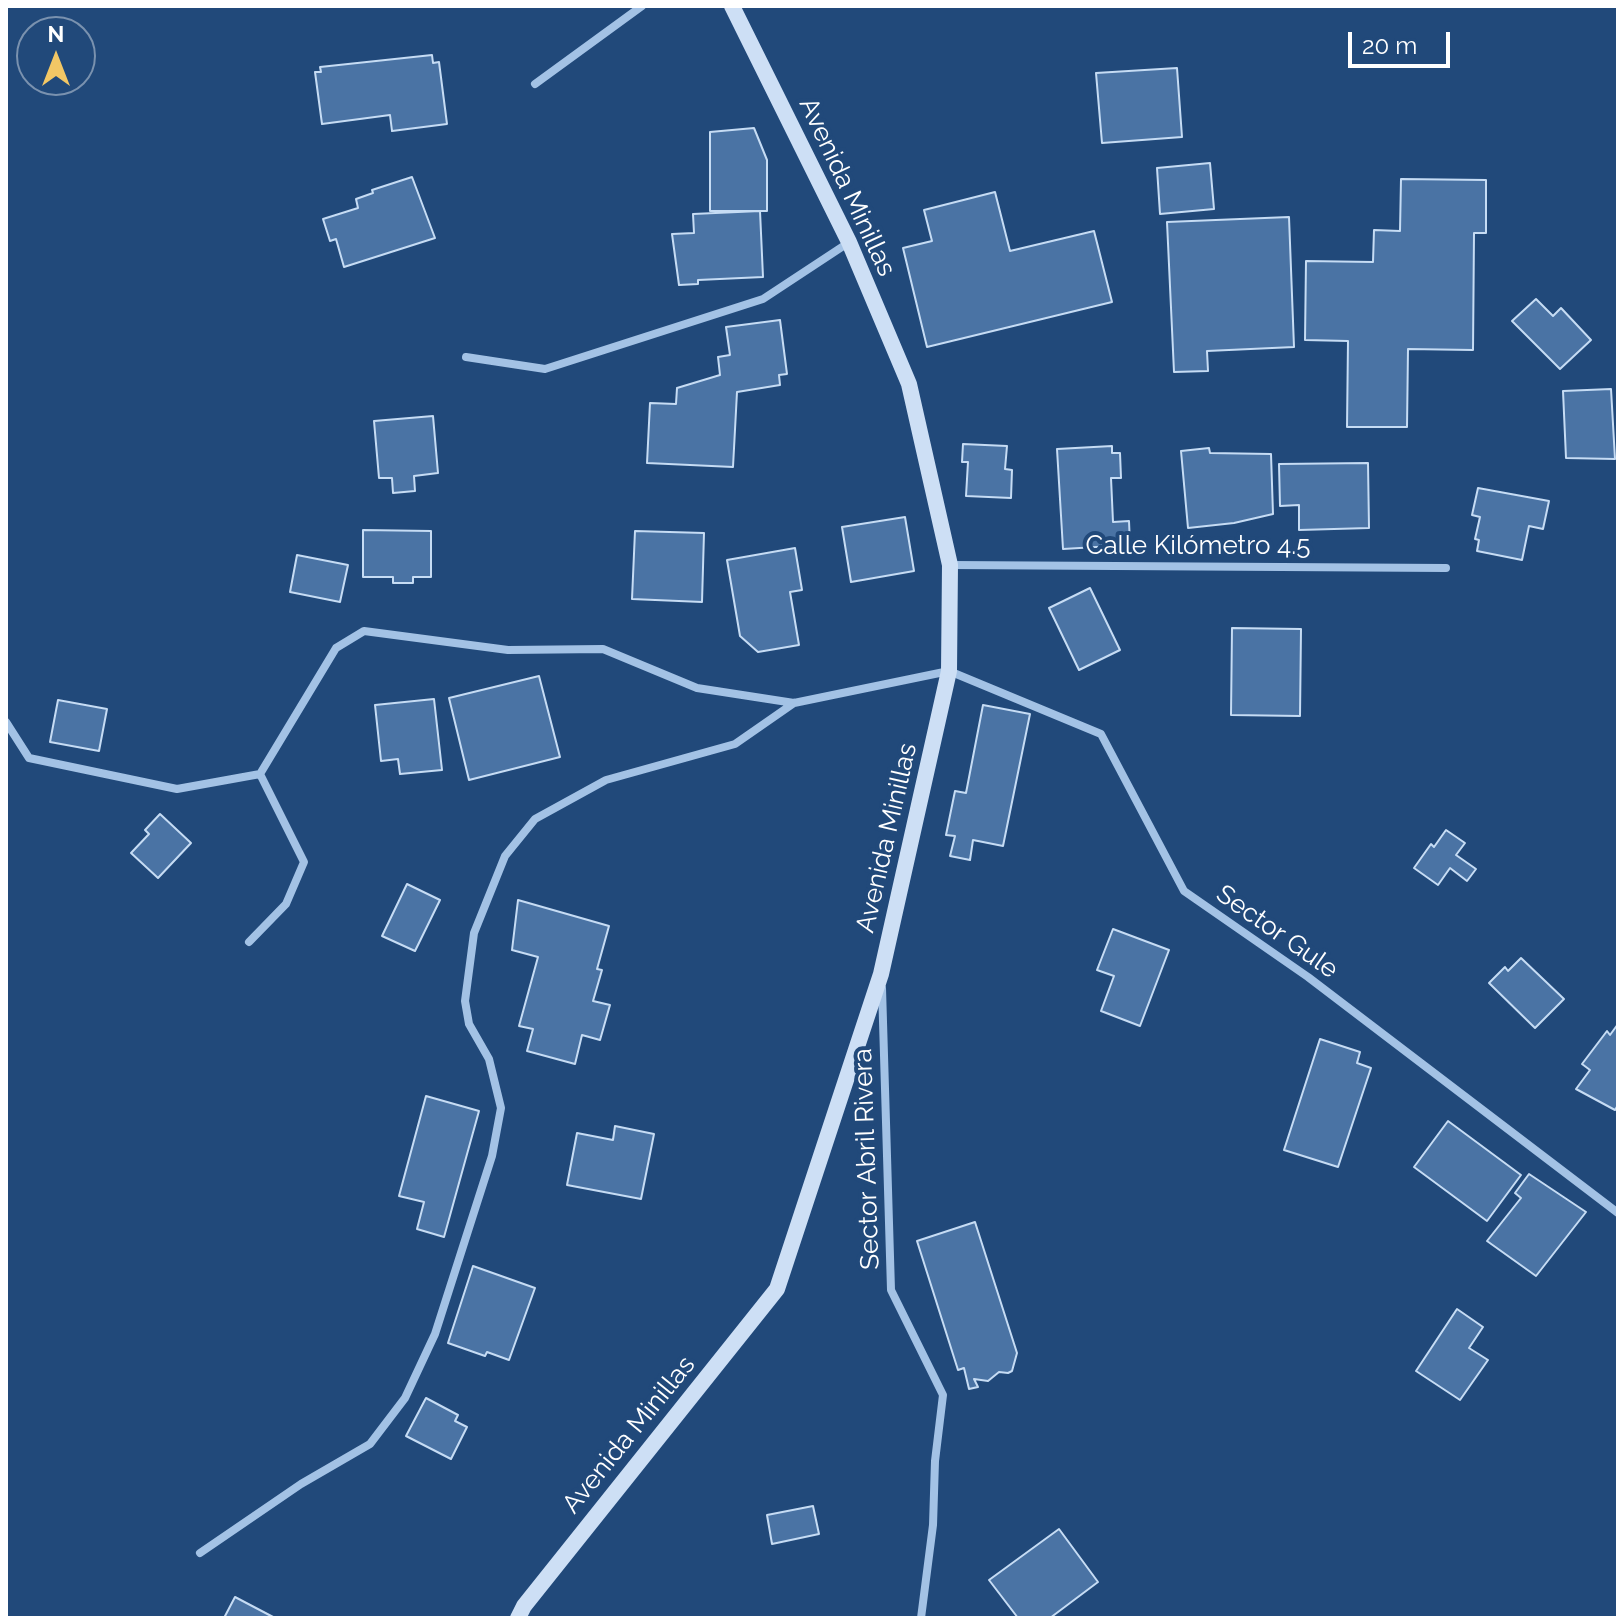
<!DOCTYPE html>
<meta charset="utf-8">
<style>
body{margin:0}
#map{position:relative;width:1624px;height:1624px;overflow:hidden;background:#21497a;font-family:Raleway,sans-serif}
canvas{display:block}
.frame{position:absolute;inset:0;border:8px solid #fff;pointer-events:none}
.north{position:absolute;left:16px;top:16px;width:80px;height:80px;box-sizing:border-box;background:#21497a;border:2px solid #7a92af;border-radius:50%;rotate:0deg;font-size:22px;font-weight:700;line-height:32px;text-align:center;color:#fff}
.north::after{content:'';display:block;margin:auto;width:28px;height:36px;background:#f2c765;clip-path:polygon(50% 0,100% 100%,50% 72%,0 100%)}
.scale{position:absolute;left:1348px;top:32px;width:102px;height:36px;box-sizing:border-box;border:4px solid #fff;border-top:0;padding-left:10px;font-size:24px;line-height:28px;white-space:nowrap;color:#fff;-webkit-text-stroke:6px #21497a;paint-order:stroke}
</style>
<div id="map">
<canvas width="1624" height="1624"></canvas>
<div class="frame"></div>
<div class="north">N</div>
<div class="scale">20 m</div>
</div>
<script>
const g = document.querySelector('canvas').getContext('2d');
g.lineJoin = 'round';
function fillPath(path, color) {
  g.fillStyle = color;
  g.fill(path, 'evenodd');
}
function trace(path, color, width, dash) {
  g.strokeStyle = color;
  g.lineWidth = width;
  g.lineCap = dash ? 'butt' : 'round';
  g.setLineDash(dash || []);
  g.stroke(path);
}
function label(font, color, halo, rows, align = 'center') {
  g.font = font + ' Raleway,sans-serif';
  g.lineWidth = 8;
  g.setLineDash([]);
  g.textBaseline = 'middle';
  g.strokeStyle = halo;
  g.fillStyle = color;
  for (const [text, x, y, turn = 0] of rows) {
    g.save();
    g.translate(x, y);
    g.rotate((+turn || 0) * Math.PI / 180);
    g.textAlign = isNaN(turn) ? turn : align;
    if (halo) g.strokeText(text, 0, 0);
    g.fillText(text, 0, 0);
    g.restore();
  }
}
const building = new Path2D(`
 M432,55L433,63L439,62L447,124L392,131L390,115L322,124L315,72H321L320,67Z
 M1177,68L1182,137L1102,143L1096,73Z
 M754,128L767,160V211H710V132Z
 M1210,163L1214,209L1160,214L1157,168Z
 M412,177L435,238L344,267L336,239L330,241L323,219L358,208L356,199L373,193L372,190Z
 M1401,179L1486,180V233H1474L1473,350L1408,349L1407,427H1347L1348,341L1305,340L1306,261L1373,262L1374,230L1400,231Z
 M995,192L1010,251L1094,231L1112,302L927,347L903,248L932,241L924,210Z
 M760,211L763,277L698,280V284L679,285L672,234L694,233L693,214Z
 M1289,217L1294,347L1207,351L1208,371L1174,372L1167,222Z
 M1536,299L1553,316L1561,308L1591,340L1560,369L1512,321Z
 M780,320L787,374L779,375L780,385L737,392L733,467L647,463L650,403L676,404L677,388L720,375L718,357L730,355L726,327Z
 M1611,389L1615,459L1566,458L1563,391Z
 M433,416L438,473L414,476L415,491L393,493L392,478H379L374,421Z
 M963,444L1007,446L1005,469L1012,470L1011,498L966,496L968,462H962Z
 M1112,446V453H1120L1121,478H1111L1113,522L1129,521L1130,545L1063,549L1057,449Z
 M1209,448L1210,453L1271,454L1273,514L1234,523L1188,528L1181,451Z
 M1368,463L1369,528L1299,530V505L1280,506L1279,464Z
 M1478,488L1549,501L1543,529L1529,526L1522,560L1477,551L1479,540L1475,539L1480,517L1472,515Z
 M905,517L914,571L851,582L842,527Z
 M363,530L431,531V577H413V583H393V577H363Z
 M635,531L704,533L702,602L632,599Z
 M795,548L802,590L790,592L799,645L758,652L740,636L727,560Z
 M297,555L348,565L340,602L290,592Z
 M1090,588L1120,650L1079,670L1049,608Z
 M1232,628L1301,629L1300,716L1231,715Z
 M539,676L560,757L469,780L449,698Z
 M434,699L442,770L400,774L398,759L381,761L375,705Z
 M58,700L107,709L99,751L50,742Z
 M983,705L1030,714L1003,846L973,840L970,860L950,856L955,836L946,835L955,791L966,793Z
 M160,814L191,843L158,878L131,853L149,834L145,830Z
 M1446,830L1465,843L1456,855L1476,869L1467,881L1450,868L1438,885L1414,868L1431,844L1434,847Z
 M407,884L440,900L415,951L382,936Z
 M518,900L609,926L597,969L602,970L593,1001L610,1005L600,1040L582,1035L575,1064L527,1051L533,1029L519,1026L538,957L512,950Z
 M1113,929L1169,950L1140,1026L1101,1011L1114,976L1097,970Z
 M1521,958L1564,999L1535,1028L1489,983L1505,967L1508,971Z
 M1618,1024V1105L1615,1110L1576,1089L1590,1070L1582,1064L1607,1031L1610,1035Z
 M1320,1039L1360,1052L1357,1063L1371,1068L1338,1167L1284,1150Z
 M426,1096L479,1111L444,1237L417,1229L424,1202L399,1196Z
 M1448,1121L1521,1175L1487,1221L1414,1167Z
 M615,1126L654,1134L641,1199L567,1185L577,1133L613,1140Z
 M1529,1174L1586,1212L1536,1276L1487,1241L1521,1198L1515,1193Z
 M975,1222L1017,1353L1012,1371L1008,1373L999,1372L988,1381L974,1379L978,1387L969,1389L964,1368L958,1370L917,1241Z
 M473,1266L535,1288L509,1360L487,1352L485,1356L448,1343Z
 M1457,1309L1483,1327L1469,1348L1488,1360L1460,1400L1416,1371Z
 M426,1398L458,1415L455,1421L467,1427L451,1459L406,1436Z
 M813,1506L819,1534L772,1544L767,1515Z
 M1059,1529L1098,1582L1050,1618H1018L989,1580Z
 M235,1597L275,1618H224Z`);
fillPath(building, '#4a73a4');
trace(building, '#c6dcf4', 2);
trace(new Path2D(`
 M535,84L642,6
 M466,357L545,369L763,299L848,243
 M951,565L1446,568
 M6,722L29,758L177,789L260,774L336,648L364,631L508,650L603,649L697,688L794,703L949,671L1101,734L1184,891L1308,977L1618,1213
 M249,942L286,904L304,862L260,774
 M882,988L891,1290L943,1395L935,1461L933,1525L921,1618
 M200,1553L301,1484L370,1444L405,1398L435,1334L492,1156L501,1108L489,1059L469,1024L465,1001L474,933L505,856L535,819L606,780L735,744L794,703`), '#a3c2e5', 8);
trace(new Path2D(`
 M518,1618L524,1606L777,1289L881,974L949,671L950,565L909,384L849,242L732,6`), '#cddff5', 16);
label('26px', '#fff', '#21497a', [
 ["Avenida Minillas",847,187,65],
 ["Calle Kilómetro 4.5",1198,546],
 ["Avenida Minillas",887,838,-77],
 ["Sector Gule",1277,932,35],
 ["Sector Abril Rivera",867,1159,-92],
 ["Avenida Minillas",629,1435,-51]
]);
</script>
